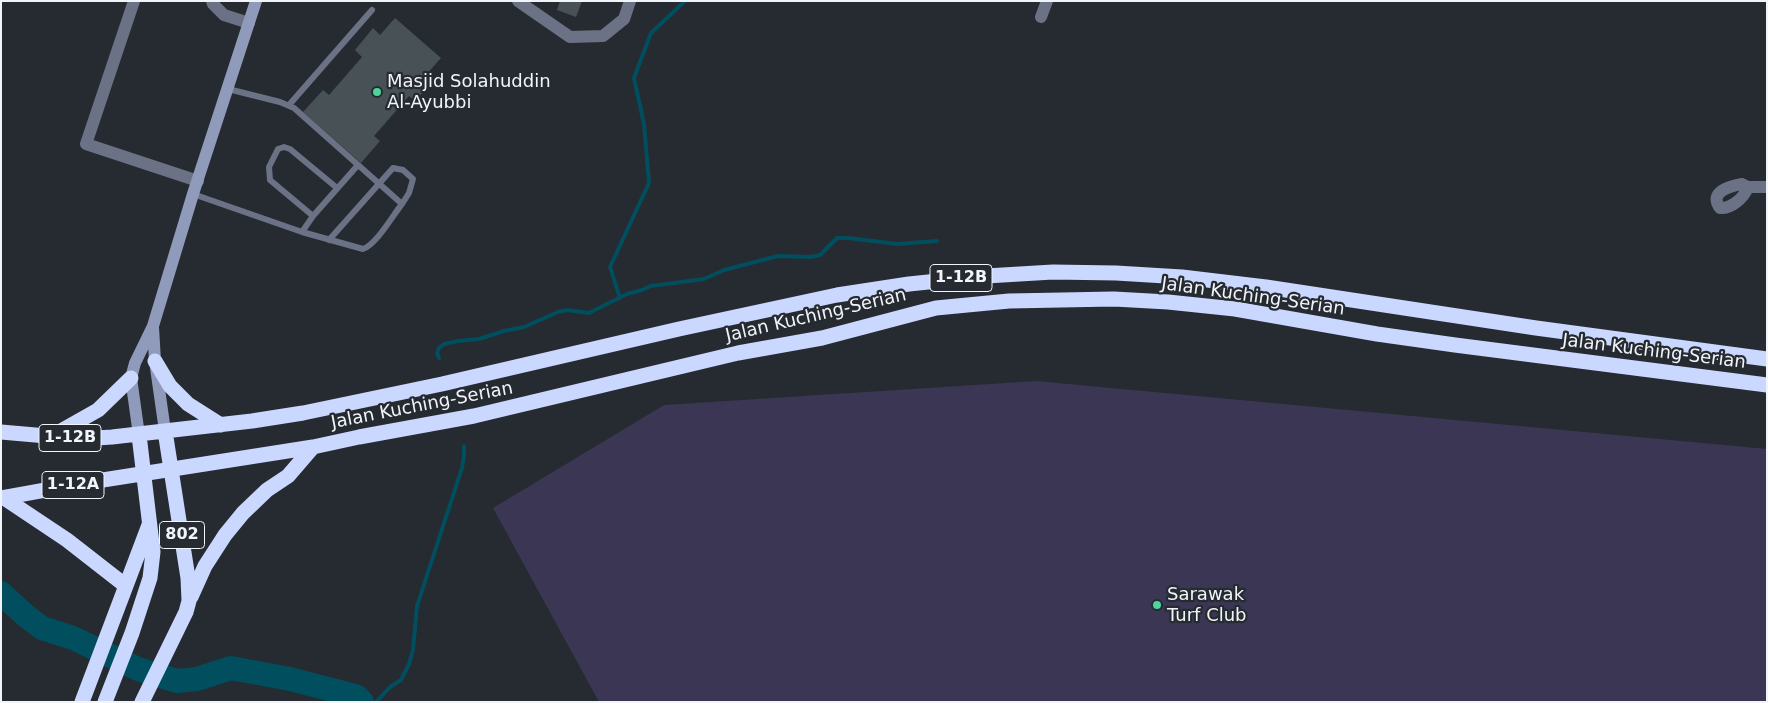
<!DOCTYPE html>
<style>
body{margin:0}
#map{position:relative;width:1768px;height:703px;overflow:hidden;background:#252b31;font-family:"DejaVu Sans",sans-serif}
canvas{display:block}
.frame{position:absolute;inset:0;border:2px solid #f1f4f9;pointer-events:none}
</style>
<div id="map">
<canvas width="1768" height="703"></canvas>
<div class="frame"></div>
</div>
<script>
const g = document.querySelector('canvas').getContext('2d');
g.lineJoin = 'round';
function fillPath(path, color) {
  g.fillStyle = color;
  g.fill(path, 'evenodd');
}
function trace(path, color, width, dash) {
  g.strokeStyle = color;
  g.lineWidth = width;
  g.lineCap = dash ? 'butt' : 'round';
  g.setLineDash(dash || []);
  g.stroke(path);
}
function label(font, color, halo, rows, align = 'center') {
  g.font = font + ' "DejaVu Sans",sans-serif';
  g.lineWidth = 4.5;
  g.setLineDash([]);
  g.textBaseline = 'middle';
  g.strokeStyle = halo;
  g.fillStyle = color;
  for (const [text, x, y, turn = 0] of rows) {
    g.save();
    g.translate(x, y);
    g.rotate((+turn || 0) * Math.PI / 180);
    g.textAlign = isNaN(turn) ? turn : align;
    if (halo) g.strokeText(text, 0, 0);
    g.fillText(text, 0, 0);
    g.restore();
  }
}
fillPath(new Path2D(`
 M1036,381L1767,449V702H599L493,508L664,405Z`), '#3a3653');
trace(new Path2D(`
 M620,298L610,267L649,183L644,124L634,78L651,33L685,1
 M439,358L437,353L439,348L444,344L458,341L479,339L504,331L524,327L558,312L567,310L589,313L627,294L642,290L651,286L704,279L724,270L778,256L811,257L820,255L837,238H848L897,244L937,241
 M376,702L390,687L401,680L409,664L413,650L417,606L462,468L464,456V446`), '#004e5e', 4);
trace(new Path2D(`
 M1,593L26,616L42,628L73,638L138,669L177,681L197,679L231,668L290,679L356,696L362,702`), '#004e5e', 24);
fillPath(new Path2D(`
 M560,1H582L576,17L557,10Z
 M395,18L441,58L425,76L432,82L415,101L409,96L374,136L380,141L361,163L303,112L323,90L329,95L362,57L355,50L373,28L380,35Z`), '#485156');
trace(new Path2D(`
 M289,105L372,10
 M193,194L302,232L363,249C376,245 393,215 402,204L294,108L280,102L228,89
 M313,216L270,180L269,167L278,149L284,147L290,149L337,188
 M302,232L313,216L358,165
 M329,240L393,168L403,170L413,179L409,193L402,204`), '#6c7285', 6);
trace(new Path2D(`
 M134,1L86,144L198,181
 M212,1L213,4L224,15L249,23
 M518,1L570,37L603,36L624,19L630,1
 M1041,17L1047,1
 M1748,187C1744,198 1731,209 1720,208C1708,192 1730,186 1742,184L1748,187H1767`), '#6c7285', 12);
trace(new Path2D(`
 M153,327L155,361L165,431
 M139,435L131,378L135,363L153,326L193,194L256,1`), '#909aba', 12);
trace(new Path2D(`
 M155,361L170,386L188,404L221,425
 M1,432L81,439L112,437L252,421L303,413L442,384L679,329L837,295L909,284L986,276L1053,272L1116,273L1182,277L1266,287L1536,328L1767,359
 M52,436L98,410L131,378
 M1,498L90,482L313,447L359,437L474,416L738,353L822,338L936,308L1009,301L1114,299L1168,302L1235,309L1377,334L1455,345L1767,385
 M4,498L67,540L126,586
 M191,597L205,566L225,535L243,513L267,490L288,476L313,447
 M82,702L149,525
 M105,702L132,633L150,578L153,552L139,435
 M142,702L186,612L189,601L188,578L165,431`), '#cad7fe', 15);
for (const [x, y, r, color] of [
 [377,92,5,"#4bd49b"],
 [1157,605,5,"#4bd49b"]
]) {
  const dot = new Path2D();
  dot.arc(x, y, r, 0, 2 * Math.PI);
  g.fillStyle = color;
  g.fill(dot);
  trace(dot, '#252b31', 2);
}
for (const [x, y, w] of [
 [961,278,62],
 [70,438,62],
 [73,485,62],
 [182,535,45]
]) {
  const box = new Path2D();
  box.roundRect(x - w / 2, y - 13.5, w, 27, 4);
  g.fillStyle = '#252b31';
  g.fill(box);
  trace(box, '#f1f4f9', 1);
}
label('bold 16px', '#f1f4f9', null, [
 ["1-12B",961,278],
 ["1-12B",70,438],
 ["1-12A",73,485],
 ["802",182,535]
]);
label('18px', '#f1f4f9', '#252b31', [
 ["Masjid Solahuddin",387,82],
 ["Al-Ayubbi",387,103],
 ["Sarawak",1167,595],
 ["Turf Club",1167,616]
], 'left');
label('18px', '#f1f4f9', '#252b31', [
 ["Jalan Kuching-Serian",1253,297,8],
 ["Jalan Kuching-Serian",816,316,-13],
 ["Jalan Kuching-Serian",1654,352,7],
 ["Jalan Kuching-Serian",422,406,-11]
]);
</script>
